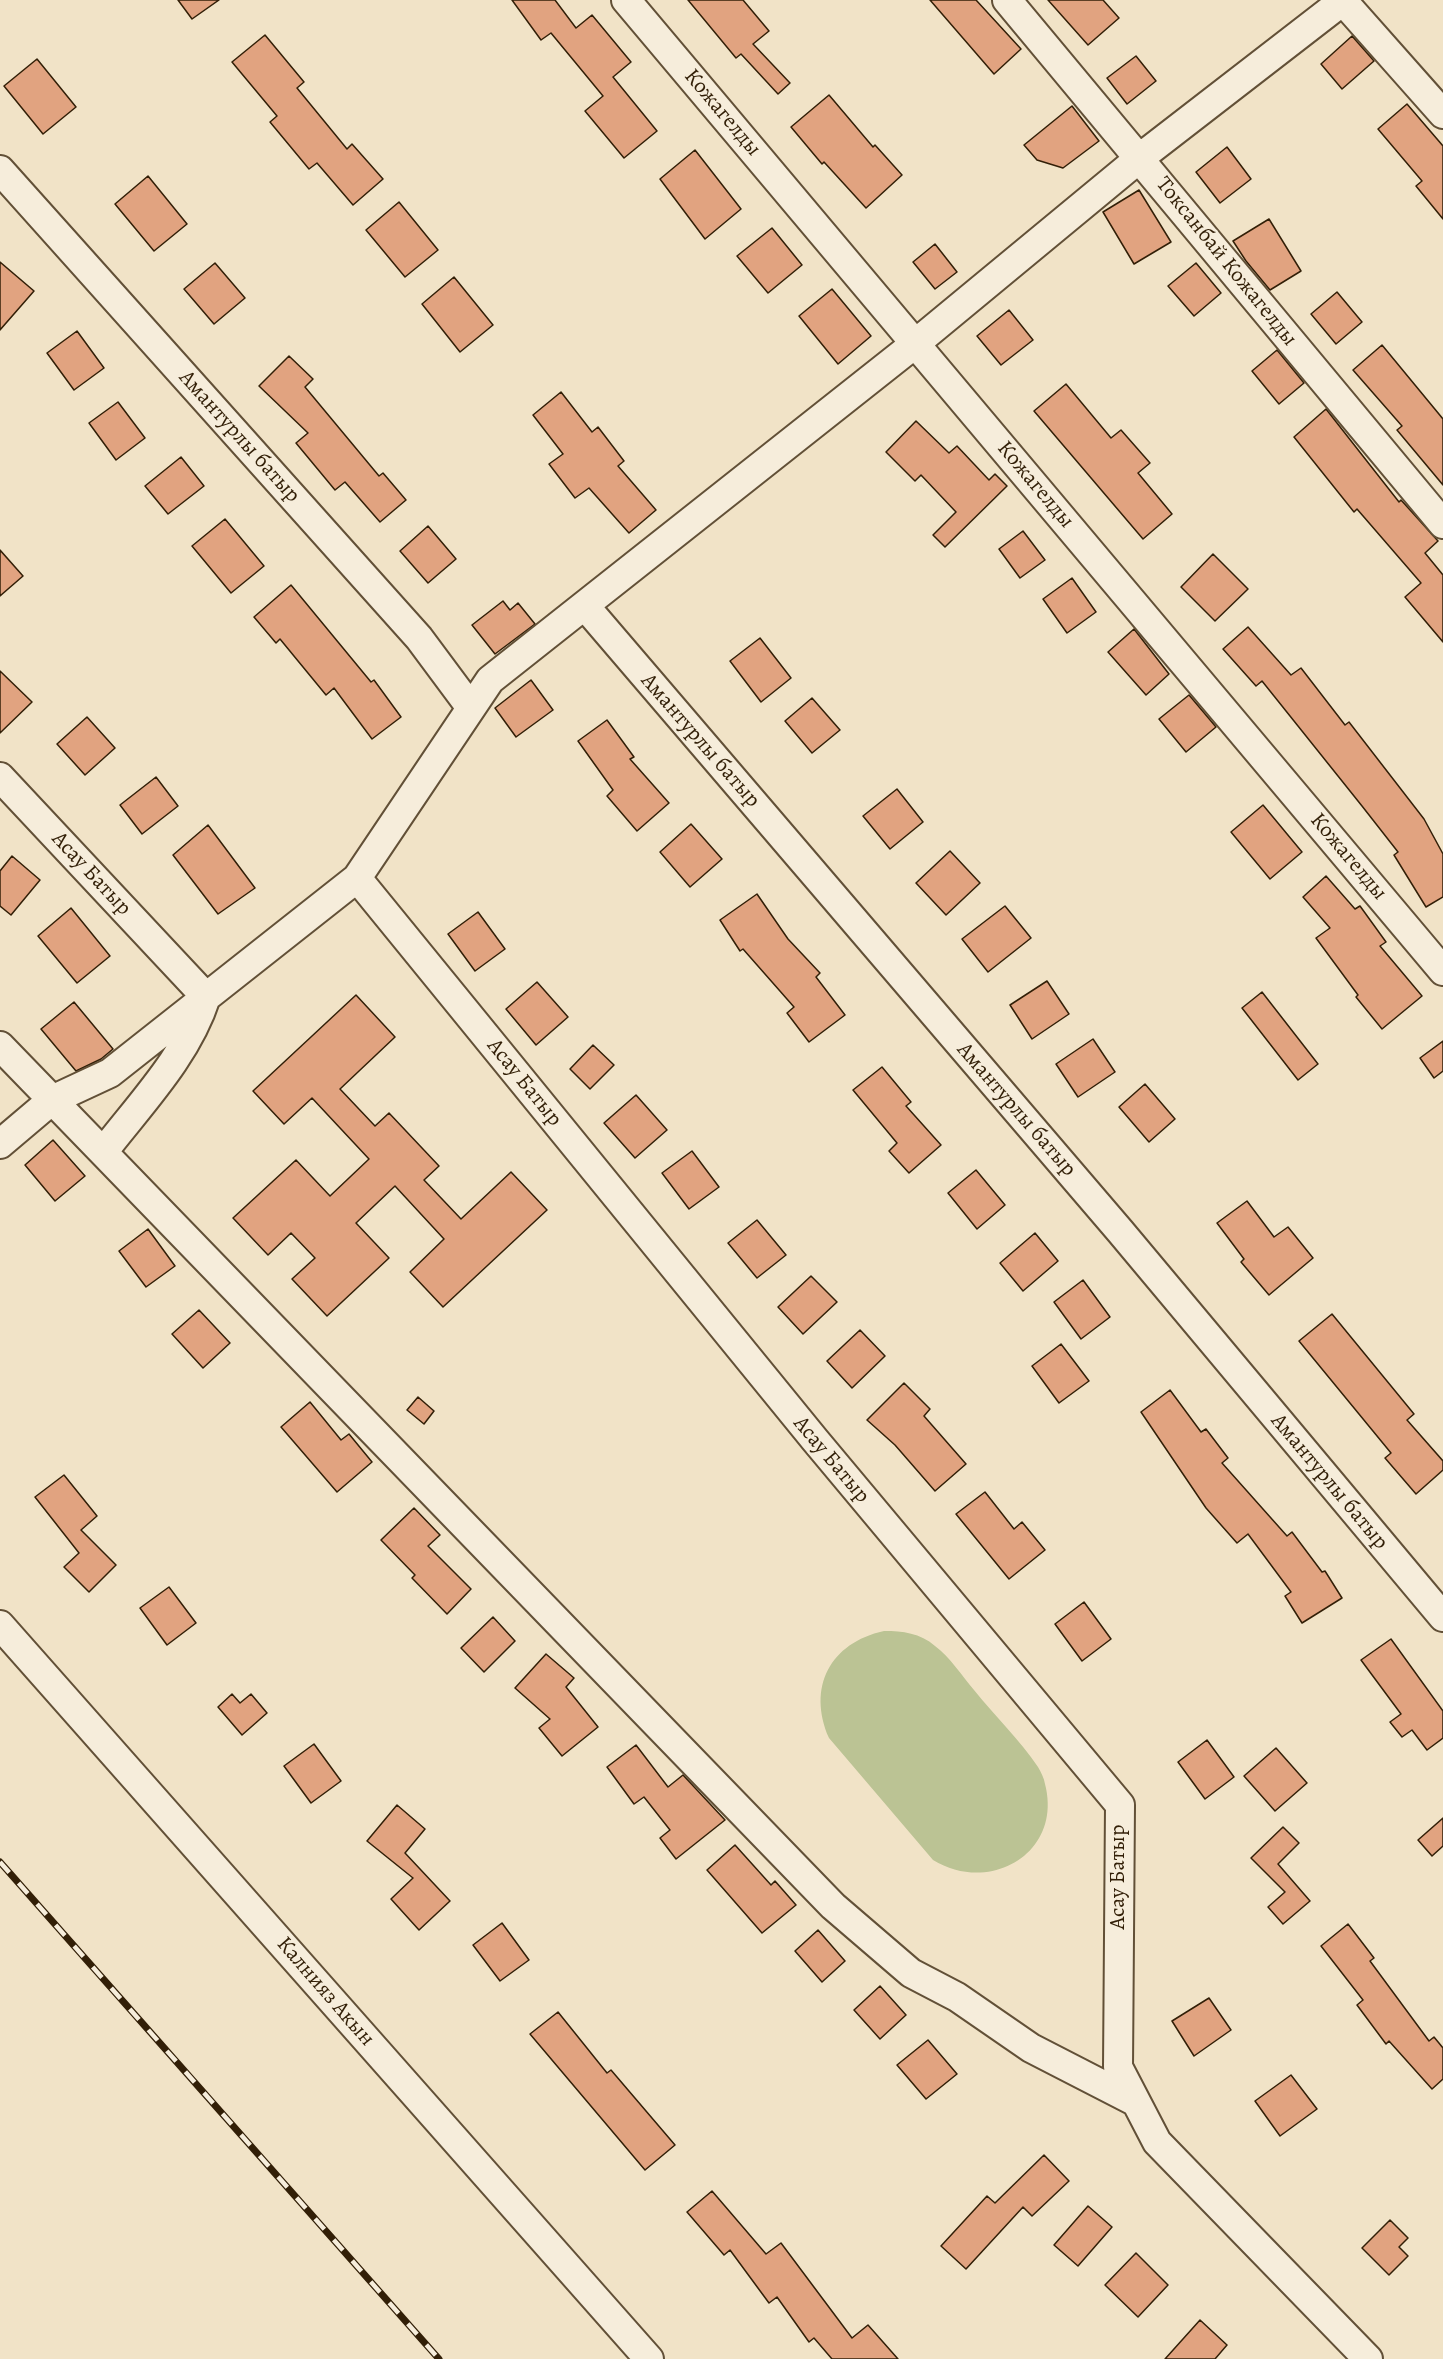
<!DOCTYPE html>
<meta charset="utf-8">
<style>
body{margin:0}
canvas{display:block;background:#f1e3c7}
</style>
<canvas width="1443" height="2359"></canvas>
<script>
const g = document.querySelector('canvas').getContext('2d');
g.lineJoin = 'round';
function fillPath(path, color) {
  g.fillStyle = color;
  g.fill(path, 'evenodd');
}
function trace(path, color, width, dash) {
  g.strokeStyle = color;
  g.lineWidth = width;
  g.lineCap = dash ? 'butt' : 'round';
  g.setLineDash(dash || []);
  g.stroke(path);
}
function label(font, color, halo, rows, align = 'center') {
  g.font = font + ' Alegreya,serif';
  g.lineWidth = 4.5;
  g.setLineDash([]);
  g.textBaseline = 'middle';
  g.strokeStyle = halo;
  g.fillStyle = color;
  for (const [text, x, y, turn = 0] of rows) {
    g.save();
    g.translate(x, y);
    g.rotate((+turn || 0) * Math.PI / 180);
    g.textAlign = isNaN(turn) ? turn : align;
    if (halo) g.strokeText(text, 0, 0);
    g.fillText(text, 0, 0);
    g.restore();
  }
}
fillPath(new Path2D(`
 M884,1631C903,1631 920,1633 935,1646C950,1657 962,1676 974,1690C995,1716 1020,1740 1038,1767C1041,1772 1044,1778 1045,1784C1063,1853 990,1895 933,1860L829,1738C807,1687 830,1643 884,1631Z`), '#bbc394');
const building = new Path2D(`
 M178,0H219L192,19Z
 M512,0H555L576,28L592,15L631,62L613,77L657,131L624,158L585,111L603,96L551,33L541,40Z
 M688,0H743L769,31L753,44L790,83L778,94L741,54L736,58Z
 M930,0H976L1021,49L994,74Z
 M1048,0H1103L1119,18L1088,45Z
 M265,35L304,82L297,88L347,149L352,144L383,179L353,205L317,163L309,169L270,122L277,116L232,62Z
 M1352,36L1374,61L1342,89L1321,64Z
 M1136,56L1156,81L1127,104L1107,78Z
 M37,59L76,107L43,134L4,86Z
 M829,95L873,147L875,145L902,175L866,208L824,162L822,164L791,127Z
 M1407,104L1443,146V219L1416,186L1422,181L1378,129Z
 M1072,106L1099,141L1063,168L1037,160L1024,145Z
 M1227,147L1251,179L1220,203L1196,172Z
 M695,150L741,209L705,239L660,179Z
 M148,176L187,224L154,251L115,204Z
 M1139,190L1171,242L1134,264L1103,212Z
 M399,202L438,250L405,277L366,230Z
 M1269,219L1301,271L1270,290L1246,261L1233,241Z
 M772,228L802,265L768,293L737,256Z
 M935,244L957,272L935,289L913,262Z
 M0,262L34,291L0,330Z
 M215,263L245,298L214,324L184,289Z
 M1196,263L1221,293L1194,316L1168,286Z
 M454,277L493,325L460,352L422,304Z
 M832,289L871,336L838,364L799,316Z
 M1337,292L1362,322L1336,344L1311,314Z
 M1009,310L1033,340L1001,365L977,336Z
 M77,331L104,368L74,390L47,353Z
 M1382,345L1443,419V485L1397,430L1402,426L1353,370Z
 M1277,350L1304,383L1279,404L1252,371Z
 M289,356L313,379L305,387L379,476L383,473L406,500L380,522L345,482L335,490L296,443L308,433L259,386Z
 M1066,384L1111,438L1121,430L1150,463L1138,473L1172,514L1143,539L1034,411Z
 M561,392L592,432L598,427L624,461L618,466L656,510L629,533L589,488L575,498L549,464L563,454L533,415Z
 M118,402L145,438L116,460L89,423Z
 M1326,409L1399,502L1401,500L1438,541L1425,553L1443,575V642L1405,597L1421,583L1357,509L1354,512L1294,437Z
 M916,421L949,453L957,446L989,480L995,474L1007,486L945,547L933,535L956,512L921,475L915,481L886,452Z
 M181,457L204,486L168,514L145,486Z
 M225,519L264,566L231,593L192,546Z
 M428,526L456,559L428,583L400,551Z
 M1023,531L1045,560L1020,578L999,549Z
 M0,550L23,576L0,596Z
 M1213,554L1248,589L1215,621L1181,587Z
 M1072,578L1096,612L1067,633L1043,599Z
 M291,585L371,682L374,680L401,717L372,739L334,688L326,695L280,639L276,643L254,617Z
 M503,601L510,610L518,603L535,624L495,654L472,625Z
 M1248,627L1291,675L1301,668L1345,725L1349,722L1424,819L1443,854V897L1426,907L1394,855L1398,852L1362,806L1262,681L1256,686L1223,649Z
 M1134,629L1169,674L1146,695L1108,652Z
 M760,638L791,678L761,702L730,661Z
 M0,671L32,702L0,733Z
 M531,680L553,710L516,737L495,708Z
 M1189,695L1216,727L1186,752L1159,719Z
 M812,698L840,730L812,753L785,721Z
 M87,717L115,748L85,775L57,744Z
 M607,720L634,757L630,759L669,803L637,831L607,796L613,790L578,741Z
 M156,777L178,806L142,834L120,805Z
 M897,789L923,822L890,849L863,816Z
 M1263,805L1302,852L1270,879L1231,832Z
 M691,824L722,859L690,887L660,852Z
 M208,825L255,888L218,914L173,855Z
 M950,851L980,883L946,915L916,883Z
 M12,856L40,880L11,915L0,906V871Z
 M1326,876L1355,909L1360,906L1386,942L1380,946L1422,996L1382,1029L1356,997L1358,995L1316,938L1330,928L1303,897Z
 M757,894L788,939L820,973L816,977L845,1015L809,1042L787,1013L794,1007L743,949L740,951L720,920Z
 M1005,906L1031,938L988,972L962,939Z
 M71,908L110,956L77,983L38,936Z
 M478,912L505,949L475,971L448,934Z
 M1047,981L1069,1014L1032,1039L1010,1005Z
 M537,982L568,1017L536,1045L506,1009Z
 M1262,992L1318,1064L1298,1080L1242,1008Z
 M356,995L395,1037L340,1089L375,1126L389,1113L439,1166L424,1180L461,1219L511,1172L547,1210L443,1307L410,1272L444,1239L395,1186L356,1223L389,1258L327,1316L292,1279L315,1258L291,1233L268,1255L233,1218L296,1160L330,1196L369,1159L312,1098L284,1124L253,1091Z
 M74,1002L113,1049L101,1059L76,1071L41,1029Z
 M1093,1039L1115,1072L1078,1097L1056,1064Z
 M1443,1041V1071L1434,1078L1420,1058Z
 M593,1045L614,1065L590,1089L570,1069Z
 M882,1067L911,1102L906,1106L941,1145L909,1173L889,1151L897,1143L853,1090Z
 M1145,1084L1175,1119L1149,1142L1119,1107Z
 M636,1095L667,1130L635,1158L604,1123Z
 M53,1140L85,1176L55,1201L25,1165Z
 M692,1151L719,1187L689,1209L662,1173Z
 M976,1170L1005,1205L977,1229L948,1193Z
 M1247,1201L1274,1237L1288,1227L1313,1258L1269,1295L1241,1262L1244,1259L1217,1223Z
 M757,1220L786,1255L757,1278L728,1243Z
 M148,1229L175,1266L146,1287L119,1251Z
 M1035,1233L1058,1261L1023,1291L1000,1263Z
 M811,1276L837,1302L803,1334L778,1307Z
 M1083,1280L1110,1317L1081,1339L1054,1302Z
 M199,1310L230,1343L203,1368L172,1334Z
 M1332,1314L1414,1414L1407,1420L1443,1461V1470L1416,1494L1385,1458L1391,1453L1299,1341Z
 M860,1330L885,1356L852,1388L827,1361Z
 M1061,1344L1089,1381L1059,1403L1032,1366Z
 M904,1383L930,1409L924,1416L966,1464L935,1491L895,1445L867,1420Z
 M1170,1390L1201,1432L1206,1429L1228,1458L1222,1463L1287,1536L1292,1532L1322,1572L1325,1571L1342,1598L1302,1623L1285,1596L1291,1592L1248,1534L1237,1543L1206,1508L1141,1412Z
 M418,1397L434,1411L424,1424L407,1410Z
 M310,1402L341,1440L349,1434L372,1462L337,1492L281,1427Z
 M64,1475L97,1516L81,1530L116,1565L89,1592L64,1567L79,1553L35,1497Z
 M985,1492L1014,1529L1022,1522L1045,1550L1009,1579L956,1514Z
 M414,1508L440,1535L428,1546L471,1589L447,1614L412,1578L415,1575L381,1540Z
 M169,1587L196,1623L167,1645L140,1608Z
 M1084,1602L1111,1639L1082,1661L1055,1624Z
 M493,1617L515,1641L484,1672L461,1648Z
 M1391,1639L1443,1711V1738L1427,1750L1412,1730L1402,1737L1390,1722L1401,1714L1361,1660Z
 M546,1654L574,1678L566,1687L598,1727L562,1756L539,1728L550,1719L515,1688Z
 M232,1694L240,1703L251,1694L267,1713L242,1735L218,1707Z
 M1207,1740L1234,1777L1205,1799L1178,1762Z
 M314,1744L341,1781L311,1803L284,1766Z
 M636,1745L668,1787L683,1775L725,1820L676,1859L660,1838L670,1830L644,1797L634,1804L607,1767Z
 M1276,1748L1307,1783L1275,1811L1244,1776Z
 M397,1805L425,1829L405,1853L450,1901L419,1930L391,1899L413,1878L367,1841Z
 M1443,1818V1846L1432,1856L1418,1840Z
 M1283,1827L1299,1843L1278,1864L1310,1901L1283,1924L1268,1907L1285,1892L1251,1858Z
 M735,1845L771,1885L775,1881L796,1905L762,1933L707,1870Z
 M502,1923L529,1960L500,1981L473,1945Z
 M1348,1924L1374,1958L1370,1961L1429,2041L1434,2037L1443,2048V2079L1432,2089L1389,2041L1386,2044L1357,2005L1363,2000L1321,1946Z
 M818,1930L845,1961L822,1982L795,1951Z
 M880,1986L906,2015L880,2039L854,2010Z
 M1209,1998L1231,2030L1194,2056L1172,2021Z
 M558,2012L607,2073L611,2070L675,2145L645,2170L530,2034Z
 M928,2040L957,2074L926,2099L897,2065Z
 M1291,2075L1317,2109L1280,2136L1255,2101Z
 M1044,2155L1069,2181L1032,2216L1023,2207L966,2269L941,2246L987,2196L995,2203Z
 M712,2191L766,2254L781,2243L852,2338L868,2325L898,2359H832L814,2338L809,2342L777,2297L769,2303L730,2250L724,2255L687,2212Z
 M1088,2206L1112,2227L1078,2266L1054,2245Z
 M1390,2220L1408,2238L1399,2247L1408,2256L1389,2275L1362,2248Z
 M1136,2253L1168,2285L1138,2317L1105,2285Z
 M1200,2320L1227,2345L1215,2359H1165Z`);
fillPath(building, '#e1a380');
trace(building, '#321f07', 1.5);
const minor = new Path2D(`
 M626,0L1443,971
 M1007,0L1443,524
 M1342,0L1443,114
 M0,170L419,638L471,708
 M585,606L1120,1231L1443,1617
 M0,777L206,997C187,1056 141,1103 104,1151
 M357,878L815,1440L1120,1805L1118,2067L1157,2142L1368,2359
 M0,1046L833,1906L911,1973L957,1997L1031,2048L1136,2102
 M0,1144L52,1100L110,1073L357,878L490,680L916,343L1141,157L1344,0
 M0,1625L649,2359`);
trace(minor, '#625037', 32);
trace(minor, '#f6eddb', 28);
const rail = new Path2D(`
 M0,1862L439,2359`);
trace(rail, '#321f07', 7);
trace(rail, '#f6eddb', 4.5, [14]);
label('22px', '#321f07', '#f6eddb', [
 ["Кожагелды",722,113,50],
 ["Токсанбай Кожагелды",1226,262,51],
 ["Амантурлы батыр",239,437,48],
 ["Кожагелды",1035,485,50],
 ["Амантурлы батыр",700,741,49],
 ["Кожагелды",1348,857,50],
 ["Асау Батыр",91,874,47],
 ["Асау Батыр",524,1083,51],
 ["Амантурлы батыр",1016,1110,49],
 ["Асау Батыр",831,1460,50],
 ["Амантурлы батыр",1329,1482,50],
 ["Асау Батыр",1119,1877,-90],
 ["Калнияз Акын",325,1992,49]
]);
</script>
